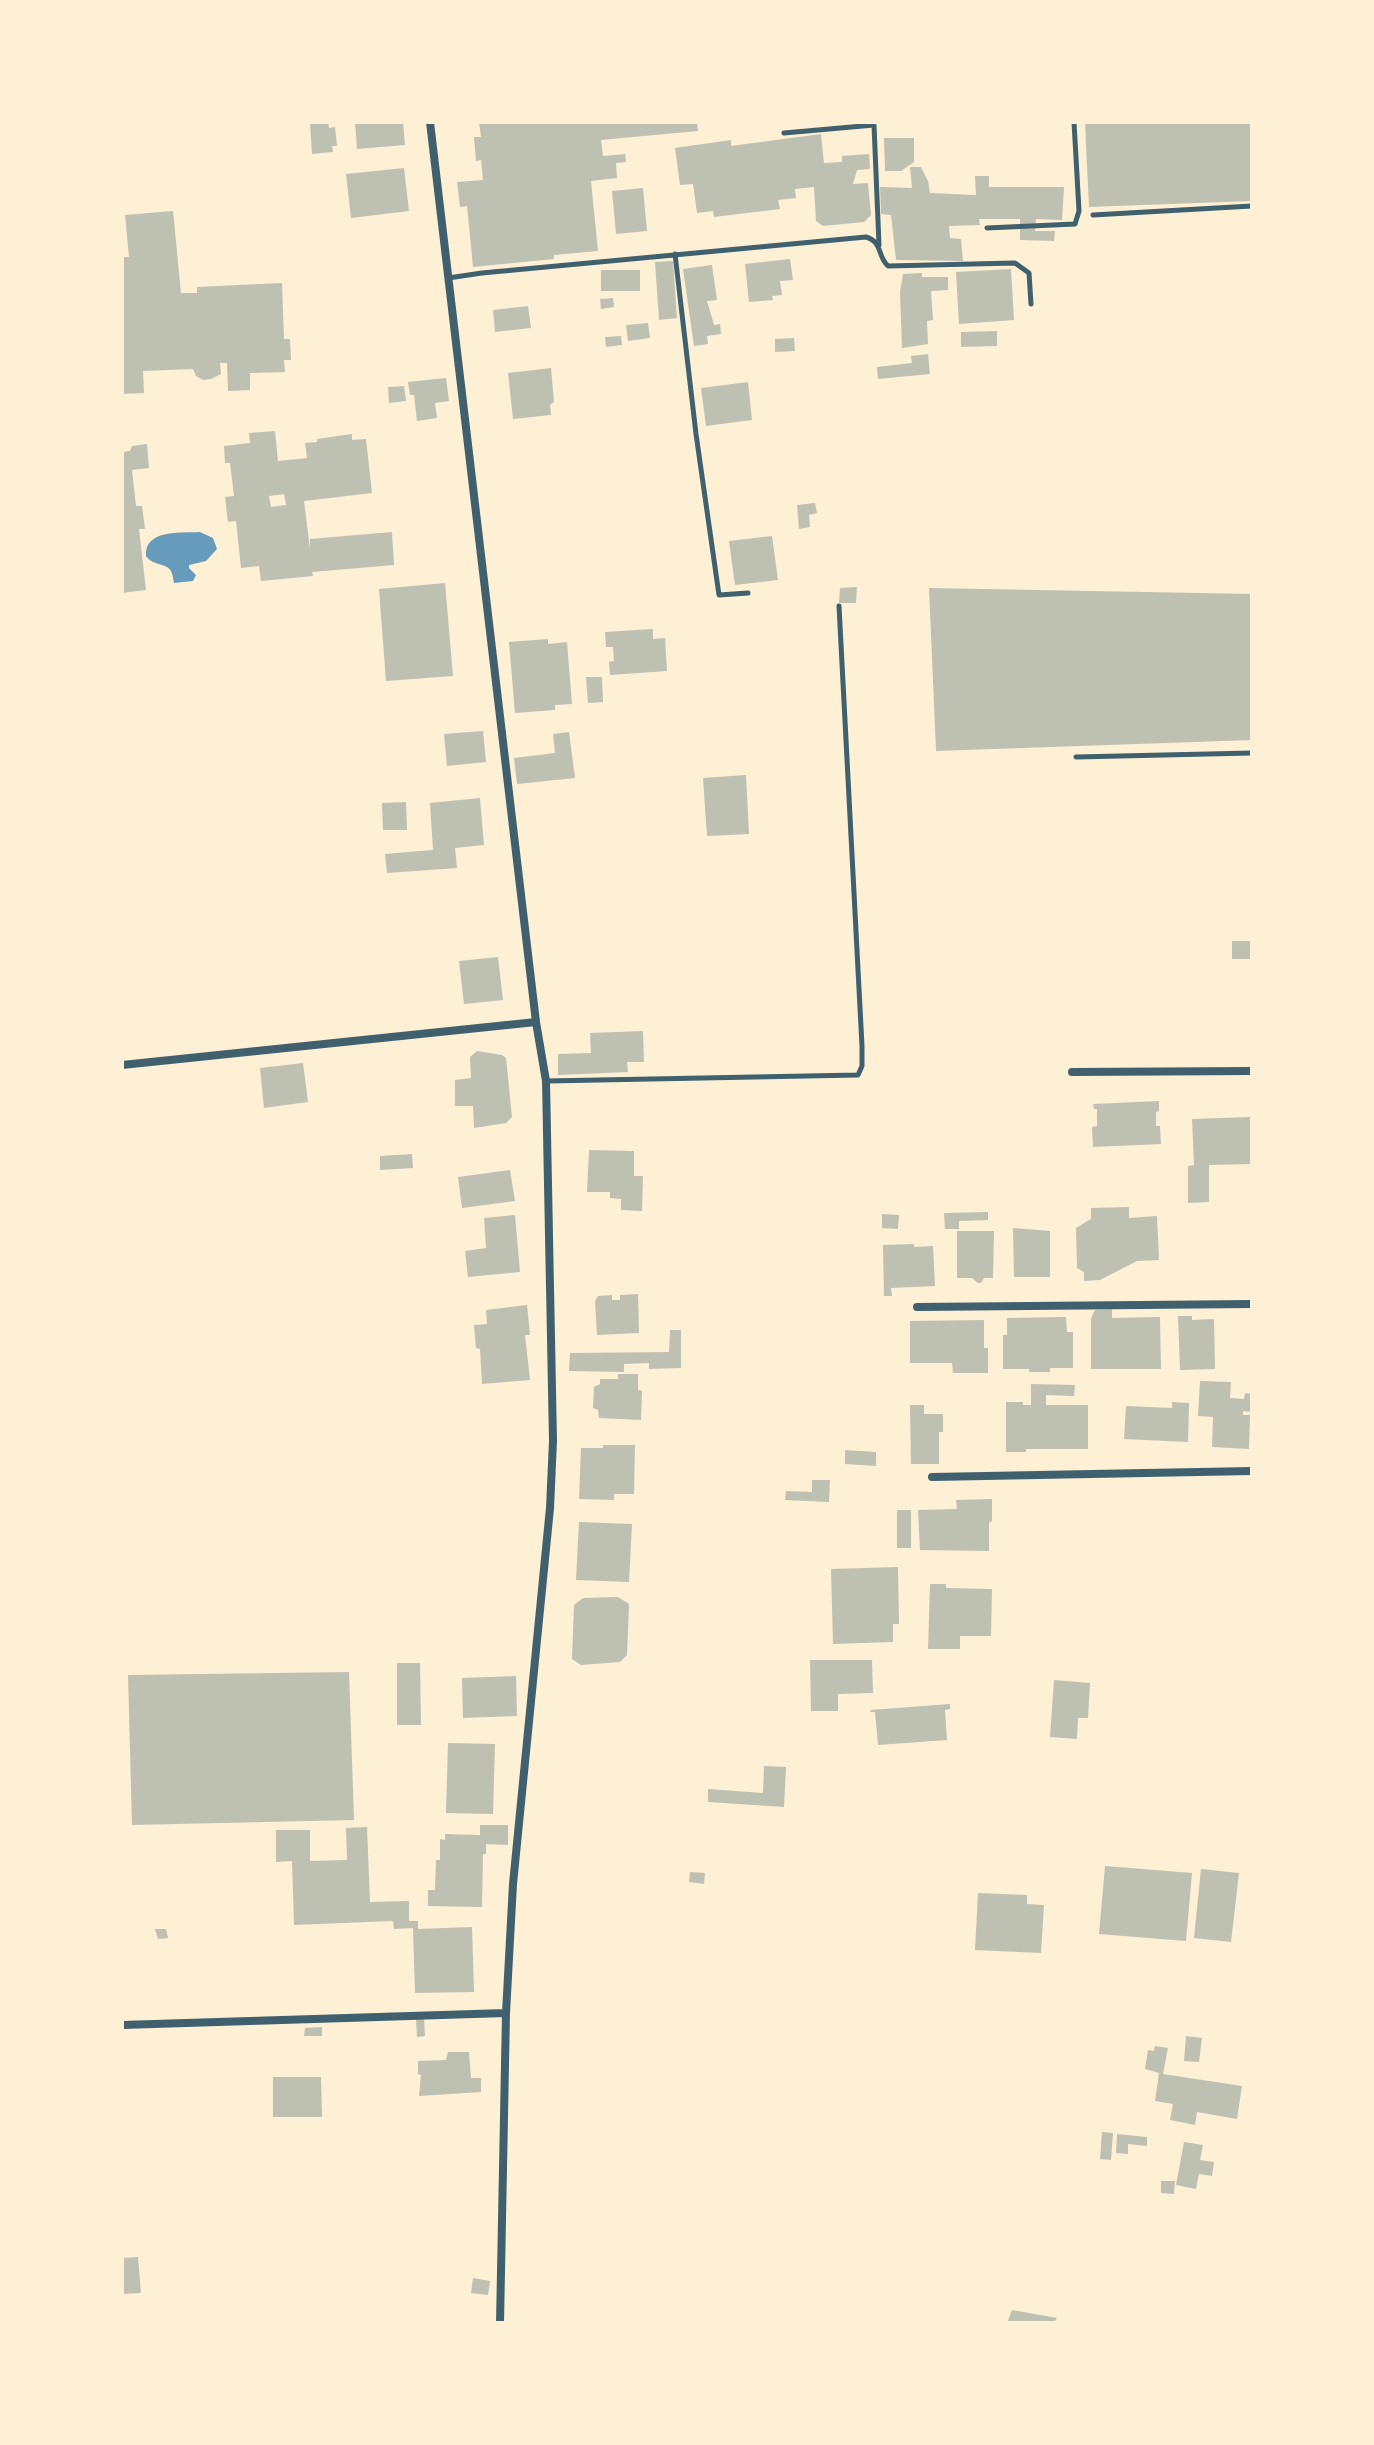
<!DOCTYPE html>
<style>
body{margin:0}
#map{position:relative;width:1374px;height:2445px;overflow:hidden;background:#fdf0d5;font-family:Roboto,sans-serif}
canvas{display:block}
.frame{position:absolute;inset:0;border:124px solid #fdf0d5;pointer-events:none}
</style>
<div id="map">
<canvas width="1374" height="2445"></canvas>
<div class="frame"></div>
</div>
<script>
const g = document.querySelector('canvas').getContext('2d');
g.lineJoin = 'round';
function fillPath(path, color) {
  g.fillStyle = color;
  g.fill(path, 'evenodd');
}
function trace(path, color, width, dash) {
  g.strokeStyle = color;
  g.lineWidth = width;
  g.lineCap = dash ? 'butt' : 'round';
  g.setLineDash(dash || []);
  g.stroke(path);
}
fillPath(new Path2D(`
 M200,532L213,538L217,549L206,561L189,565V568L196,575L193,581L174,583C173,579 173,575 171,571C167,563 153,566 146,556C144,529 182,533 200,532Z`), '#669bbc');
fillPath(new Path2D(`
 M310,122H328L329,128L335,127L337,146H332L333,152L312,154Z
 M355,122H403L405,145L357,149Z
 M479,122H697L698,131L601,140L603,156L625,154L626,162L616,163L617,178L591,181L598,251L554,255V259L473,267L467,206L460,207L457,182L483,180L481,160L476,161L474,137H481Z
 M1085,122H1252V201L1089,207Z
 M821,134L824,163L842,162V156L869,154L870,169L857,170L853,184L868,183L871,215L864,222L823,226L816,221L814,187L795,189L796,198L778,200L780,209L714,217L713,211L697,213L693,184L680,185L675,148L731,140V146Z
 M884,138H914V162L901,171H885Z
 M910,167H921L928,181L930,193L976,195L975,176H989V187H1064L1062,220L1036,219L1035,231H1055L1054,241L1020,240V219H979L980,225L949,226L950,238L961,239L963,261L896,260L891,215L881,214L880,187L912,188Z
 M404,168L409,211L351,218L346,174Z
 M643,188L647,231L616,234L612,191Z
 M173,211L181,293H197V287L282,283L284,339H290L291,360H284L285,372L250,373V390L228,391L227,363H220L221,374L211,379L203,380L196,376L193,369L143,371L144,393L122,394V257H129L125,215Z
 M790,259L793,280L780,281L782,295L772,296L773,300L749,302L745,264Z
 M673,261L677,318L659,320L655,262Z
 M712,265L717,300L707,301L714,325L720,324L721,334L707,336L708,344L694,346L683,269Z
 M1011,269L1014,320L959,324L956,272Z
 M601,270H640V291H601Z
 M922,273V277H948V290L931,291L933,320L927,321L928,344L902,348L900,292L903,274Z
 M613,298L614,307L601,309L600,299Z
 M528,306L531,328L495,332L493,310Z
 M648,323L650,338L628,341L626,325Z
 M997,331V346L961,347V332Z
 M621,336L622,345L606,347L605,337Z
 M794,338L795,351L775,352V339Z
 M928,354L930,374L878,379L877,367L912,363L911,356Z
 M551,368L554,402L550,405L551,415L513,419L508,373Z
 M446,378L449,401L435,403L437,418L417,421L414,395H410L408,382Z
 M748,382L752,420L706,426L701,388Z
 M404,386L406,401L389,403L388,387Z
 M275,431L278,461L307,458L305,443L317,442V439L352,434V440L366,439L372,493L304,501L310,549V539L392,532L394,565L312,572L313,576L261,581L259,566L241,568L236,521L228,522L225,497L234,496L230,463H225L224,446L250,443L249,433ZM284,494L286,505L271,507L269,496Z
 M147,444L149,468L132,470L136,506H142L145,529H139L146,590L122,593V452L130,451L132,446Z
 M815,503L817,513L809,515L810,527L799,529L797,505Z
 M772,536L778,580L735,585L729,541Z
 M445,583L453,676L386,681L379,589Z
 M857,587L856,603H839L840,588Z
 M929,588L1252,594V740L936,751Z
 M653,629V639L665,638L667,671L610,675L609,662L614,661L613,647H606L605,632Z
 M548,639V644L567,642L572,704L555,705V710L515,713L509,642Z
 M586,677H602L603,702L588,703Z
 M483,731L486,762L447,766L444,734Z
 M569,732L575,778L517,784L514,758L555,753L553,734Z
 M746,775L749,834L707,836L703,778Z
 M480,798L484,845L455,848L457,868L387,873L385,854L433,850L430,803Z
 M406,802L407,830H383L382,803Z
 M1232,941H1252V959H1232Z
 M498,957L503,1000L464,1004L459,961Z
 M643,1031L644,1062H627L628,1072L558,1075V1054L591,1053L590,1033Z
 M477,1051L502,1055L506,1058L512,1117L506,1123L474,1128L473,1106H455V1080L471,1078L470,1057Z
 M303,1063L308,1102L264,1108L260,1068Z
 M1159,1101V1111L1156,1112V1126H1160L1161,1144L1093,1147L1092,1127L1097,1126V1109H1094L1093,1104Z
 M1252,1117V1164L1209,1165V1202L1188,1203V1166L1194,1165L1192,1119Z
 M589,1150L634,1151V1176H643L642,1211L621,1210V1199L610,1198V1192H587Z
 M412,1154L413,1168L380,1170V1156Z
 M510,1170L515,1201L462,1208L458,1177Z
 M1129,1207V1218L1157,1216L1159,1260L1137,1261L1100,1280L1084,1281V1272L1077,1268L1076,1228L1091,1219V1208Z
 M988,1212V1220L959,1221V1229H945L944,1213Z
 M882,1214L899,1215L898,1229L882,1228Z
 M515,1215L520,1272L468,1277L465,1251L486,1248L484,1218Z
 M1013,1228L1050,1231V1277H1014Z
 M957,1231H994L993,1278H984L981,1283H978L972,1278H957Z
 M914,1244V1247L933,1246L935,1286L891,1288L892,1296H884L883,1245Z
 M638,1294L639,1333L597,1335L595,1301L598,1296L612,1295V1300H620V1295Z
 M527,1305L530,1335H525L530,1380L482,1384L480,1349L476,1348L474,1325L487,1324L486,1310Z
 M1112,1309V1318L1160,1317L1161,1369H1091V1318L1095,1310Z
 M1178,1316H1192V1320L1214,1319L1215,1369L1180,1370Z
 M1066,1317L1067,1332H1073V1368H1050V1372H1029V1369H1003V1335H1007V1318Z
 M984,1320V1348H988V1373H953L952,1363H910V1321Z
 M670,1330H681V1368L649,1369V1363L624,1364V1372L569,1371L570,1353L669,1352Z
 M618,1374H638V1390L642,1391L641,1420L599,1418L598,1410L593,1408L594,1387L600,1384V1379H618Z
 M1200,1381L1231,1382L1230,1398L1244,1399L1245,1393L1252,1394V1412L1243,1411V1415H1250L1249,1449L1212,1447L1213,1417L1198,1416Z
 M1031,1384L1075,1385L1074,1396L1046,1395V1405H1088V1449H1026V1452H1006V1402H1023V1405H1031Z
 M1172,1402L1189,1403L1188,1442L1124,1439L1126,1406L1172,1408Z
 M910,1405H924V1414H943V1432H939V1464H911Z
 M603,1445H635L634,1494H614V1500L579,1499L581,1448H603Z
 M845,1450L876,1452V1466L845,1464Z
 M812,1480H830L829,1502L785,1500L786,1491L812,1492Z
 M992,1499V1521L989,1523V1551L920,1550L918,1510L957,1509L956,1500Z
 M897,1510H911V1548H897Z
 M579,1522L632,1524L629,1582L576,1580Z
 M898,1567L899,1624H893V1642L833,1644L831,1569Z
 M930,1584H946V1588L992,1589L991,1636H960V1649H928Z
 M618,1597L629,1604L627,1655L620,1662L581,1665L572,1659L574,1605L583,1598Z
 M810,1660H872L873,1693L838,1694V1711H811Z
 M397,1663H420L421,1725H397Z
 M349,1672L354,1820L132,1825L128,1675Z
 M516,1676L517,1716L463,1718L462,1678Z
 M1054,1680L1090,1683L1088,1718H1078L1077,1739L1050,1737Z
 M950,1704V1709L945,1710L947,1740L878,1745L875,1712H871L870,1710Z
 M448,1743L495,1744L493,1814L446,1813Z
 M764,1766L786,1767L784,1807L708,1802V1789L763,1793Z
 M480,1825H508V1845L486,1844V1854H483L482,1907L428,1906V1890H435L436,1860H440V1839L445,1840V1834L480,1835Z
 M367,1827L370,1902L409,1901V1921H418V1929L472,1927L474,1992L415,1993L413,1928L394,1929L393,1921L294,1925L292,1861L276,1862V1830H310V1861L347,1860L346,1828Z
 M1105,1866L1192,1873L1186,1941L1099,1934Z
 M1201,1869L1239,1873L1231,1942L1194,1938Z
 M690,1872L705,1873L704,1884L689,1882Z
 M978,1893L1027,1895V1904L1044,1905L1041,1953L975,1950Z
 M155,1929H166L168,1938L158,1939Z
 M424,2018L425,2036L417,2037L416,2019Z
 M322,2027V2036H304L305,2028Z
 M1186,2036L1202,2038L1199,2062L1184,2061Z
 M1155,2046L1168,2048L1163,2074L1242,2086L1237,2119L1197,2112L1195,2125L1170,2120L1173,2104L1155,2101L1159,2073L1145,2069L1148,2050L1154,2051Z
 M448,2052H469L471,2078H481V2092L419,2096L421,2075L418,2074V2061L446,2060Z
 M273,2077H321L322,2117H273Z
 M1102,2132L1113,2133L1111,2160L1100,2159Z
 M1117,2134L1147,2137V2146L1128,2144V2154L1116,2153Z
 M1184,2142L1203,2145L1200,2160L1214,2162L1212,2176L1199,2174L1196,2189L1176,2185Z
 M1161,2181H1175L1174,2194L1161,2193Z
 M138,2257L141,2293L122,2294V2258Z
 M473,2278L490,2281L488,2295L471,2293Z
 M1012,2310L1057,2318L1054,2323H1007Z`), '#bec0b2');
trace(new Path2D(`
 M784,133L874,125L879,245
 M1093,215L1252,206
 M987,228L1075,224L1079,211L1074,122
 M675,254L696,434L719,595L748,593
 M448,278L482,273L866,237C883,242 877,256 888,266L1015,263L1029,273L1031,304
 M1076,757L1252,753
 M547,1081L858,1075L862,1066V1046L839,606`), '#3f606c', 5);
trace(new Path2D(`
 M430,122L536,1022L546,1081L553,1441L550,1508L513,1884L506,2013L500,2323
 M122,1065L536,1022
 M1072,1072L1252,1071
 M917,1307L1252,1304
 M932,1477L1252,1471
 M122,2025L506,2013`), '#3f606c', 8);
</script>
